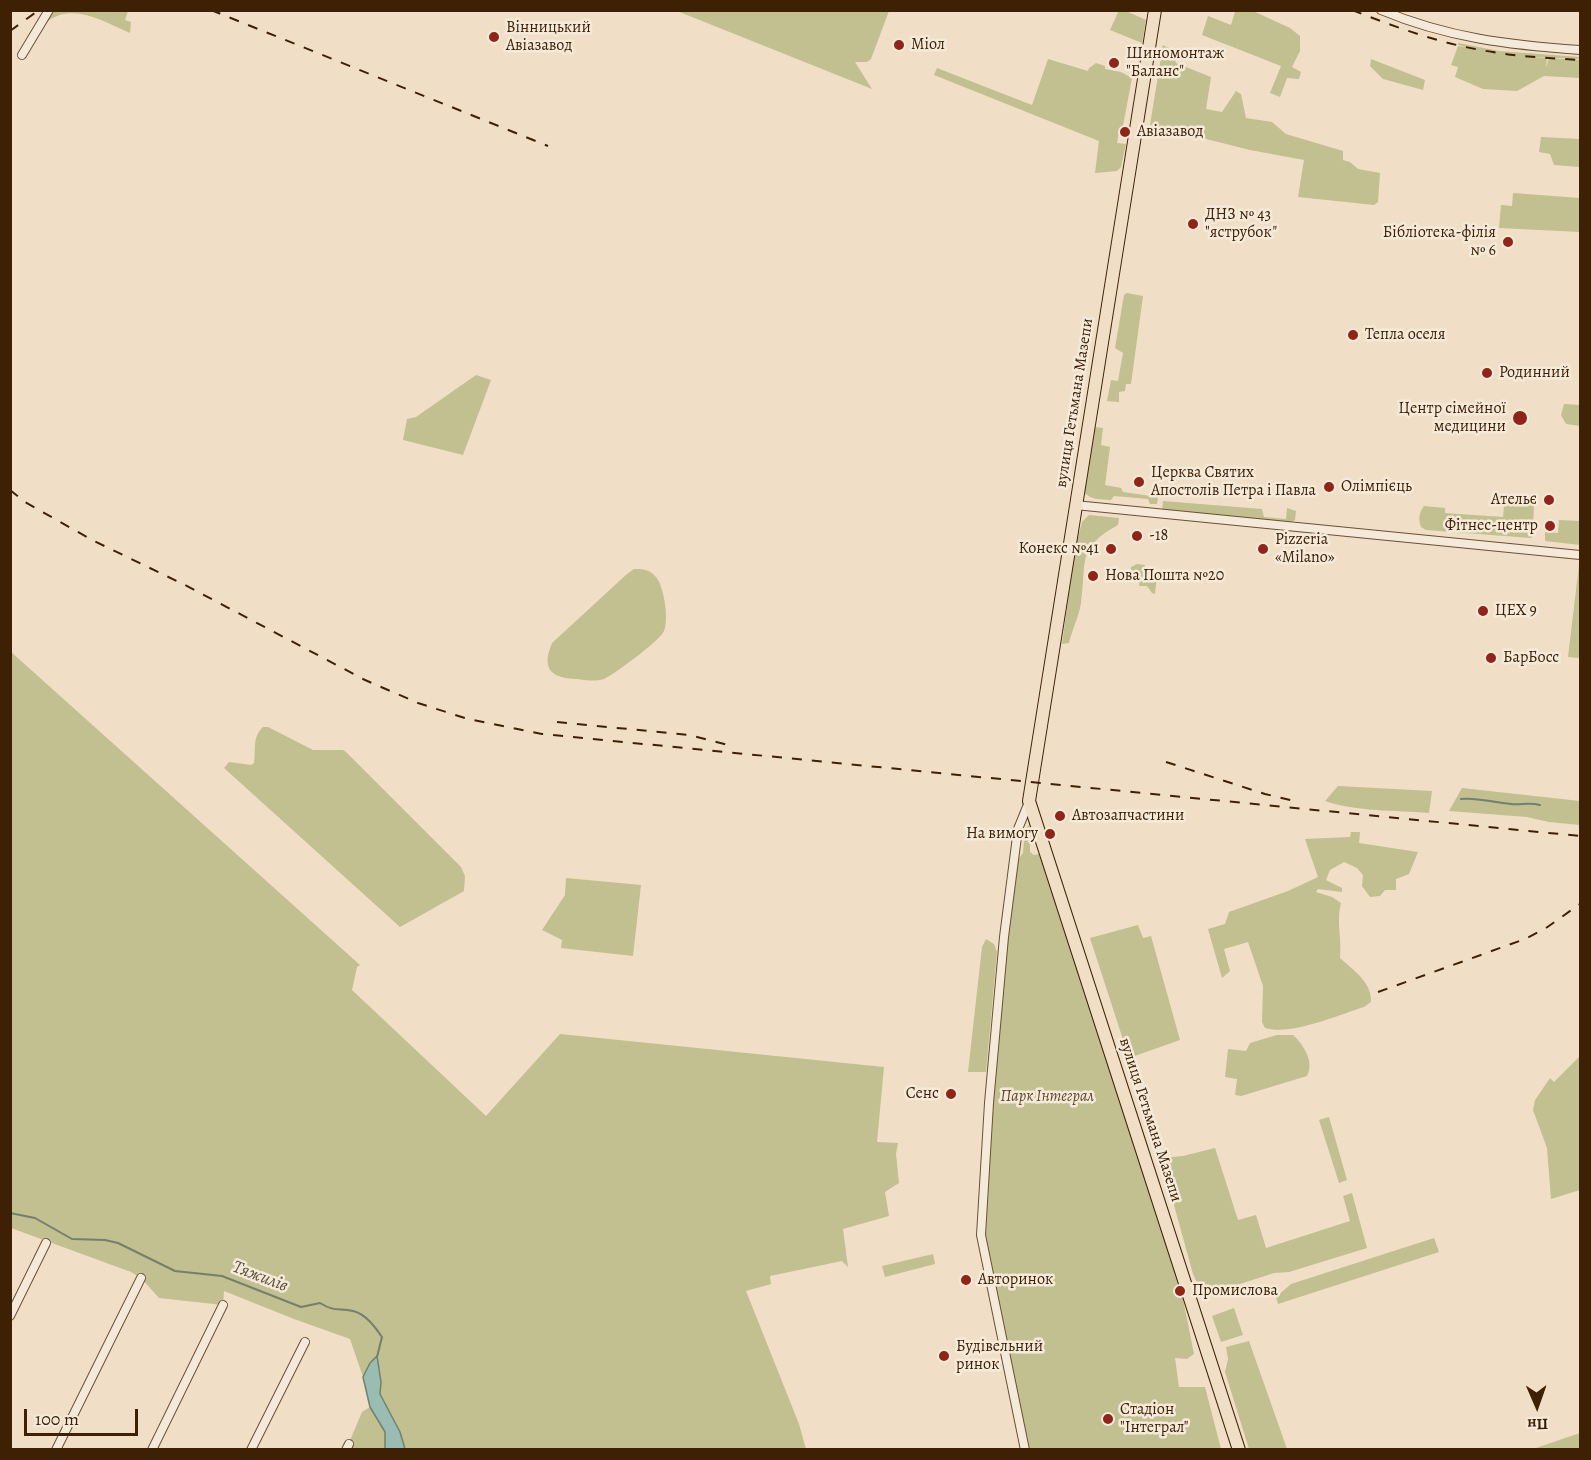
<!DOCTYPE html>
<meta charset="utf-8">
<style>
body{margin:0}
#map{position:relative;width:1591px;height:1460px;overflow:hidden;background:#f0dfc6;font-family:Alegreya,serif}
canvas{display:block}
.frame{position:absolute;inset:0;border:12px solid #3e2105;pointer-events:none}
.north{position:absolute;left:1507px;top:1376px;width:60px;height:60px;-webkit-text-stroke:4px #f5eada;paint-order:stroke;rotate:178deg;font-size:16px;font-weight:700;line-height:24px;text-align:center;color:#3e2105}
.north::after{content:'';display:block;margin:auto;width:21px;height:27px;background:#3e2105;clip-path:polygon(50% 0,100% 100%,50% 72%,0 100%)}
.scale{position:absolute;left:24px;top:1409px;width:114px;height:27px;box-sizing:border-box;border:3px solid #3e2105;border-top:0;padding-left:8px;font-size:18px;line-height:21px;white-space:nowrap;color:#3e2105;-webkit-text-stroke:4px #f5eada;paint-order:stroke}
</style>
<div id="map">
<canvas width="1591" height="1460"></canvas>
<div class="frame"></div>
<div class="north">Пн</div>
<div class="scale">100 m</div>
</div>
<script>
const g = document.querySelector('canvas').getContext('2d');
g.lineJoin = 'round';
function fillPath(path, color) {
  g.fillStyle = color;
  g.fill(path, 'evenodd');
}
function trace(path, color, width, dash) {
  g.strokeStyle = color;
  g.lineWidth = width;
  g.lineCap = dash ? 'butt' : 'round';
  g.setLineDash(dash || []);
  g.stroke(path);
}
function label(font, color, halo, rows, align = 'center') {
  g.font = font + ' Alegreya,serif';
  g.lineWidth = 5;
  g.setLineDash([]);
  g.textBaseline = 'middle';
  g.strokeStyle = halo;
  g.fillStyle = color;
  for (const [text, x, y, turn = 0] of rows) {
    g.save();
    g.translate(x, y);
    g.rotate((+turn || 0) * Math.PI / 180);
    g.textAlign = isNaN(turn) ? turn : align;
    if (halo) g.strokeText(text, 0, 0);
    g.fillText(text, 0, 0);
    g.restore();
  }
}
fillPath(new Path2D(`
 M1119,10L1126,11L1146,20L1142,43L1110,30Z
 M45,11H128L125,20L131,22L130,33C105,22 73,2 48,21L41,15Z
 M677,11L889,10V11L871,59L867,62H855L872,89Z
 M1232,11H1253L1290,28L1300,36V51L1292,67L1301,72L1299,79L1287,78L1280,97L1270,93L1281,66L1202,35L1208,16L1231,25L1235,12Z
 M1458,43L1499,51L1580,57V59L1518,56L1547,58L1546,68L1549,58L1580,60V78L1544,76L1517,91L1483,89L1455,77L1458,67L1451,65L1458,46L1471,48L1458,45Z
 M1163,45L1173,50L1176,63L1211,77L1206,109L1222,112L1236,91L1241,94L1246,118L1272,122L1286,134L1343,151V160L1350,162L1358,169L1380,173L1378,202L1374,205L1298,197L1304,160L1250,150L1150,125Z
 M1048,59L1088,71L1089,68L1096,63L1105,66V69L1121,72L1132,78L1122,131H1119L1117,143L1126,144L1121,167L1117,171L1095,173L1099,141L934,75L937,68L1032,105Z
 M1371,59L1425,80L1423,90L1383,79L1370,66Z
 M1541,137L1580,139V167L1554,165L1550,154L1539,152Z
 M1513,193L1580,198V232L1499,228L1501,205L1512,206Z
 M1127,293L1143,296L1131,384H1126L1125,391L1119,392V402L1107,401L1111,380L1118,381L1123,353L1115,348L1124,295Z
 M476,375L491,380L463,455L403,440L407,419L416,417Z
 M1564,404L1580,405V426L1566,424L1561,415Z
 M1095,427L1103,428L1101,445L1110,447L1105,485L1121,488L1123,492L1158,497L1157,504H1150L1148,499L1114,496L1111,500C1101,499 1090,500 1084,492Z
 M1505,494L1534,498L1533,536L1531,538L1426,530L1421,527C1418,519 1419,513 1424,506L1445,508V513L1503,517Z
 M1163,501L1262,509L1264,517L1286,519L1287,508L1296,511L1295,520L1288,524L1162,512Z
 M1089,515L1119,518L1118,525C1076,548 1087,562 1081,603C1079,616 1072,630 1069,643L1062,644L1075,549L1082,522Z
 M1559,520L1580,521V545L1545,541V532L1558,533Z
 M1137,564L1145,565V574L1157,575L1155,594L1152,593L1147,586H1139L1140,576L1131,574V567Z
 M1579,565H1580V658L1568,657Z
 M634,569C642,569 649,569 655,576C664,584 670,623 663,633C656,643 616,673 604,679C595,682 586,680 576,679C551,678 541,669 552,643L627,574Z
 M10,651L360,965L357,967L352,990L486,1116L560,1034L884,1067L877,1142L898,1143L896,1154L899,1183L885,1192L889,1216L843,1229L848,1267L842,1261L770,1276L771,1284L746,1291L799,1424L806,1449H405L400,1432L380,1394L381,1382L370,1363L363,1377L350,1339L294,1319L224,1291L223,1305L159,1298L141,1278L131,1272L11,1228Z
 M263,727H268L313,750H343L346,752L461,867L465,876L464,891L400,927L224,768L229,762L251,765L254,763C256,750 252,737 263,727Z
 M1338,786L1432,791L1429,813C1395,810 1357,812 1325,801Z
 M1462,788L1580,801V825L1549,822L1527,817L1449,811Z
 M1029,825L1032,842L1030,846V852L1034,855L1039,854L1180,1284L1194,1354L1187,1359L1175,1358L1179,1387H1205L1221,1449H1025L981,1235L1013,866L1023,853L1025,829Z
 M1351,832H1360L1359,843L1418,852L1409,874L1396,879V890H1385L1380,896L1370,897L1362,886L1363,875L1357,868L1344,862L1330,870L1326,880L1342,888V892L1318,889L1316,892L1332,897L1341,903C1336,922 1342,938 1340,958C1353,970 1372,982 1371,1002L1364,1007C1338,1015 1291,1036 1265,1028L1262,1022L1263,986L1248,942L1224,949L1230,971L1222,978L1208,929L1225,924L1229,912L1288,891L1318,877L1305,839L1350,837Z
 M566,878L641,885L633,956L561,948L562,940L542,930L565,895Z
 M1138,925L1143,938L1151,936L1180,1040L1129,1058L1090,938Z
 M986,939L994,944L997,952L986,1072H968L982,947Z
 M1277,1035H1293C1303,1044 1315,1062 1307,1076L1241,1096L1235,1095L1237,1079L1225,1077L1228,1049L1246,1051L1250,1043Z
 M1579,1057L1580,1190L1551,1199L1547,1148L1533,1110L1535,1100L1550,1078L1554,1082Z
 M1329,1117L1347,1180L1339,1183L1319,1120Z
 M1215,1148L1238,1220L1256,1215L1266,1248L1350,1221L1343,1196L1352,1193L1367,1248L1289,1272L1274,1273L1203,1296L1193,1274L1161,1158L1183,1156Z
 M1434,1238L1439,1252L1278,1304L1276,1297L1291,1284Z
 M933,1254L935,1264L885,1277L882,1266Z
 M1234,1308L1243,1335L1221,1342L1212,1316Z
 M1249,1341L1287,1449H1249L1225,1372L1228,1359L1226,1347Z
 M370,1407L385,1432V1449L346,1450L362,1412Z
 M1580,1433V1449H1533Z`), '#c2bf90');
const water = new Path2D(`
 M377,1356L381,1382L380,1394L400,1432L405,1449H385V1432L370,1407L363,1377L370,1363Z`);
fillPath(water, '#9abdb3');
trace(water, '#757f6d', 1.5);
trace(new Path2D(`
 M1461,799C1478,797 1494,803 1511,804C1521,805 1529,802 1540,805
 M10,1213L35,1218L72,1239L105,1240L118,1243L175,1271L222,1276L301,1307L320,1303C335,1312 337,1308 353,1311C366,1314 375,1327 382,1337L377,1357`), '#757f6d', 2);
const minor = new Path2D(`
 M1381,10C1448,38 1509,45 1580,50
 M22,55L49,10
 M1075,505L1580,555
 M10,1316L46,1243
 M56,1450L141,1278
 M152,1450L223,1305
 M251,1450L305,1342
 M346,1450L349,1444
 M1025,1450L981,1235L989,1103L1004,937L1018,829L1029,802`);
const primary = new Path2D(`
 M1155,10L1029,801L1239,1450`);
trace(minor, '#6a5035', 10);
trace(primary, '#3e2105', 14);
trace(minor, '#f5eada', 8);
trace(primary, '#f0dfc6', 12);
trace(new Path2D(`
 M211,10L548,146
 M1352,10C1398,28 1444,45 1493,52C1522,57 1551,58 1580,60
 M10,31L39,10
 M10,490L25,502L92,540L185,585L365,680L418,703L468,719L542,734L1580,836
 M557,722L689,735L732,746
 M1166,762L1265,794L1294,801
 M1378,992L1525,939L1546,928L1580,904`), '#3e2105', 2, [10, 10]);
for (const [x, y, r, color] of [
 [494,37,6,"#8f2418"],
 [899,45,6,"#8f2418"],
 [1114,63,6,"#8f2418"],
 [1125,132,6,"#8f2418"],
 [1193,224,6,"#8f2418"],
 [1508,242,6,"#8f2418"],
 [1353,335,6,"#8f2418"],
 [1487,373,6,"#8f2418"],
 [1520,418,8,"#8f2418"],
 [1139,482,6,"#8f2418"],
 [1329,487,6,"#8f2418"],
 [1549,500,6,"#8f2418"],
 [1550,526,6,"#8f2418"],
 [1137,536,6,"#8f2418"],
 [1111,549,6,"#8f2418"],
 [1263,549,6,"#8f2418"],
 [1093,576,6,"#8f2418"],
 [1483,611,6,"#8f2418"],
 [1491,658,6,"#8f2418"],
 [1060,816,6,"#8f2418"],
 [1050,834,6,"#8f2418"],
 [951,1094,6,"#8f2418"],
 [966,1280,6,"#8f2418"],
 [1180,1291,6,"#8f2418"],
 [944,1356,6,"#8f2418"],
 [1108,1419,6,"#8f2418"]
]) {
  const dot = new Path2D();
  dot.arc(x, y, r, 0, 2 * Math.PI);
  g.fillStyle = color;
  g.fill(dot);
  trace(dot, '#f5eada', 2);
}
label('16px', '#3e2105', '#f5eada', [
 ["Вінницький",506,28],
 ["Авіазавод",506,46],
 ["Міол",911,45],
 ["Шиномонтаж",1126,54],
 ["\"Баланс\"",1126,72],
 ["Авіазавод",1137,132],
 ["ДНЗ № 43",1205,215],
 ["\"яструбок\"",1205,233],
 ["Бібліотека-філія",1496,233,"right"],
 ["№ 6",1496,251,"right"],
 ["Тепла оселя",1365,335],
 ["Родинний",1499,373],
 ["Центр сімейної",1506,409,"right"],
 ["медицини",1506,427,"right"],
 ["Церква Святих",1151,473],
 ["Апостолів Петра і Павла",1151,491],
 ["Олімпієць",1341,487],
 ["Ательє",1537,500,"right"],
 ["Фітнес-центр",1538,526,"right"],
 ["-18",1149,536],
 ["Pizzeria",1275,540],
 ["«Milano»",1275,558],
 ["Конекс №41",1099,549,"right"],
 ["Нова Пошта №20",1105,576],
 ["ЦЕХ 9",1495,611],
 ["БарБосс",1503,658],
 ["Автозапчастини",1072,816],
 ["На вимогу",1038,834,"right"],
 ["Сенс",939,1094,"right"],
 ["Авторинок",978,1280],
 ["Промислова",1192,1291],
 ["Будівельний",956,1347],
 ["ринок",956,1365],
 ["Стадіон",1120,1410],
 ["\"Інтеграл\"",1120,1428]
], 'left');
label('16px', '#3e2105', '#f5eada', [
 ["вулиця Гетьмана Мазепи",1075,403,-81],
 ["вулиця Гетьмана Мазепи",1150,1120,72]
]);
label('italic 16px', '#5f4828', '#f5eada', [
 ["Парк Інтеграл",1047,1097]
]);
label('italic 18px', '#5a5039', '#f5eada', [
 ["Тяжилів",260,1277,21]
]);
</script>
